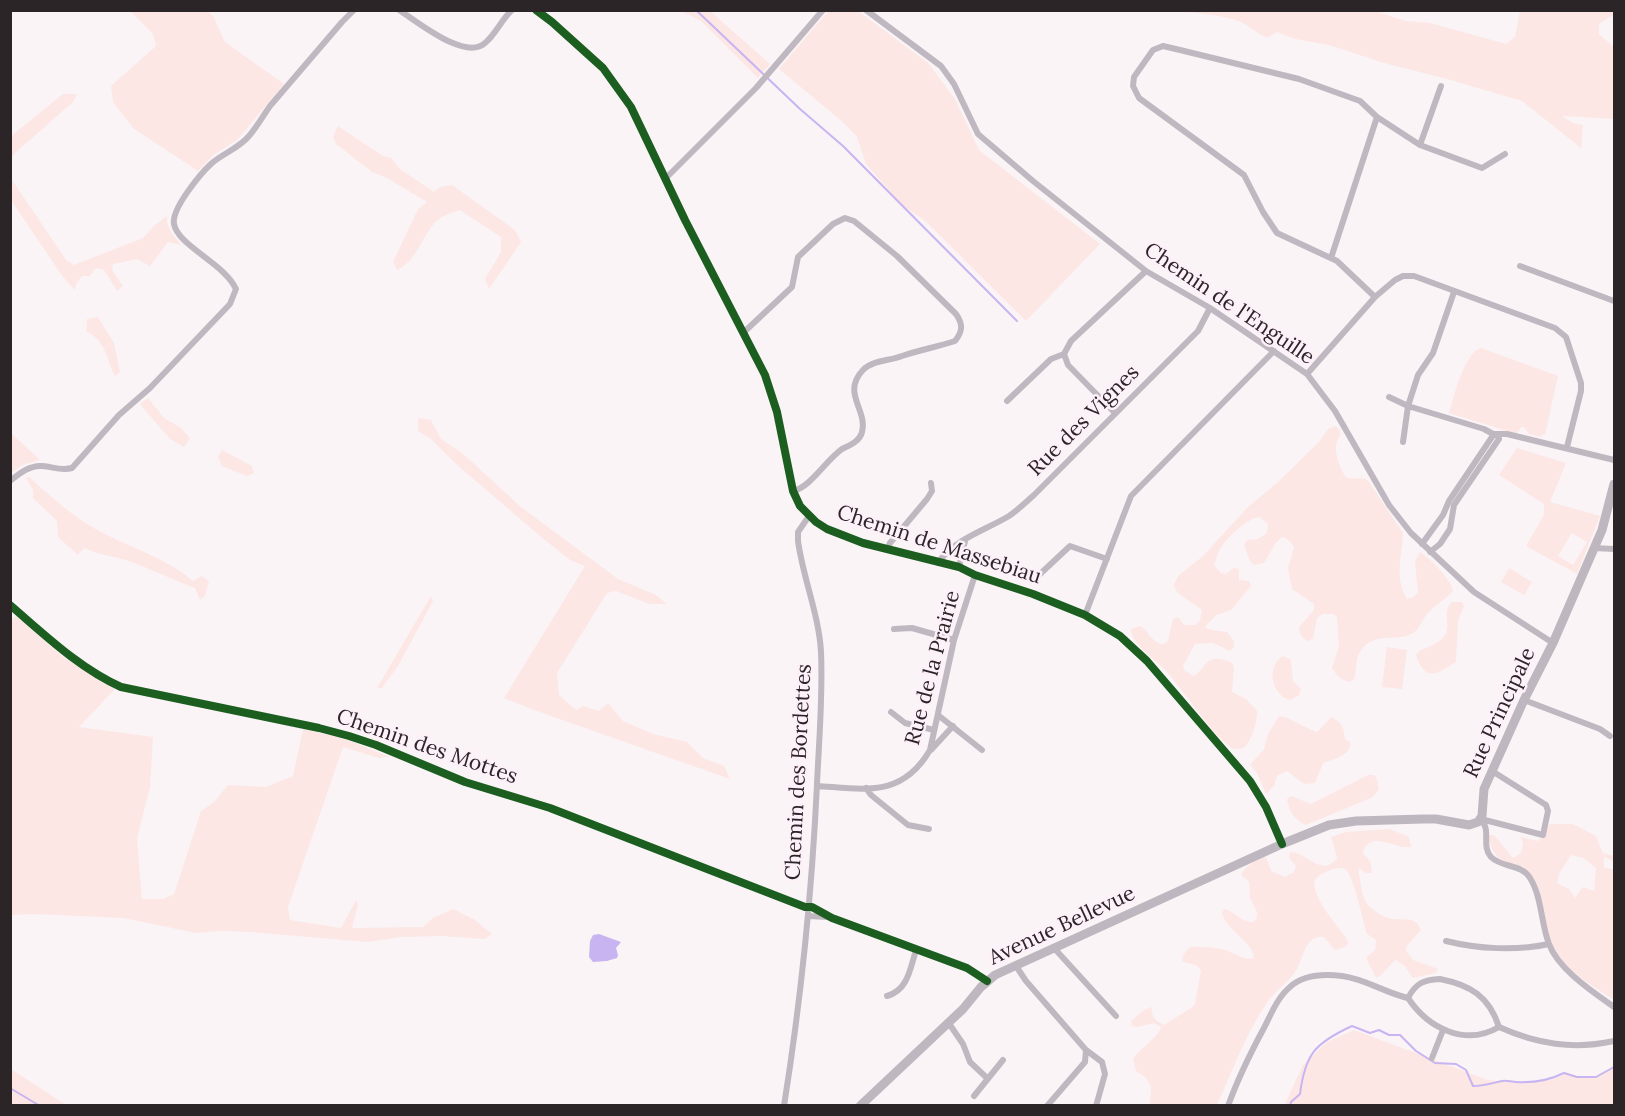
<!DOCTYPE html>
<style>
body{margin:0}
#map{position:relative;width:1625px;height:1116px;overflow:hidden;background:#faf4f7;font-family:Lora,serif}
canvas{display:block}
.frame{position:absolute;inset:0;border:12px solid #2b2528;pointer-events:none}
</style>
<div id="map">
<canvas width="1625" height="1116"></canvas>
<div class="frame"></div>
</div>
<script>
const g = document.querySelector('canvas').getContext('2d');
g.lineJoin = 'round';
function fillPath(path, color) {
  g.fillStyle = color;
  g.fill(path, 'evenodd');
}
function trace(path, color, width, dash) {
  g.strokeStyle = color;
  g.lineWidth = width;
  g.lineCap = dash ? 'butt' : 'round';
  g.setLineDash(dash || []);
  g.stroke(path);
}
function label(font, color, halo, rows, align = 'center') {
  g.font = font + ' Lora,serif';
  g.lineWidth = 5;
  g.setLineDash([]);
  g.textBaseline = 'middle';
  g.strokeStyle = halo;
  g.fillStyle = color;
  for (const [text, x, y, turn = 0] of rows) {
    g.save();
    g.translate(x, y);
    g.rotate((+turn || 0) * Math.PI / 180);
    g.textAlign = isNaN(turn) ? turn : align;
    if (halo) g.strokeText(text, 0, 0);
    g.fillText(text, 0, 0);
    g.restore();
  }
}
fillPath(new Path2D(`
 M129,10L207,11L213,16L225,42L284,84L237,140L215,154L198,171L133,128L113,102L111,86L156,46L153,34Z
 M829,10L858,11L928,63L955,99L979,150L1100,244L1026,321L924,220L902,205L866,164L857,137L845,124L779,69Z
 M681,11H710L770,64L758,78L701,21Z
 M1610,11L1612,12V11H1614V14L1599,24V34L1614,47V119L1562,116L1573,123L1583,125L1581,148L1522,101L1447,79L1384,63L1329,45L1295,39L1277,32L1267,38C1258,34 1250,27 1243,23C1226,15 1191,12 1173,11H1375L1406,21L1430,23L1506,44L1515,37L1520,11Z
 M63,94H77L73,102L15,153L11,159V136Z
 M338,126L383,156L391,158L400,169L434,192L440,187L452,185L515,230L521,242L489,289L485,279L501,252V237L460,210C452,213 445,214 439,219C421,234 419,260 397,270L393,262L418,209L427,202L387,178L372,172L336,144L333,137Z
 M10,177L66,260L74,265L143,238L154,226L167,216C166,228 174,237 182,245L168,242L150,266L137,259L113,264L112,270L123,286L117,291L104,270L96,268L90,276H82L76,284L75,290L63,277L11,200Z
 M98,317L114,343L120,372L115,376C105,357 107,342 86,331L87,319Z
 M1481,348L1558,376L1545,435L1542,434L1541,437L1529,434L1524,427H1521L1517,434L1449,413C1454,397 1464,353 1481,348Z
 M148,398L164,418L181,428L190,438L184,447L170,439L140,404Z
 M418,418L431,420L441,439L462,453L521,507L618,579L656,595L667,604H650L616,591L607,593L557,673L559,695L576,710L583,706L599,711L608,703L623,721L653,734L687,742L703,758L724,766L730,779L534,710L504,698L585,566L570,560L540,536L455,463L431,439L418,431Z
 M1335,426L1340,430V436C1331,446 1339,469 1347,478L1365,479L1369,482L1403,533C1402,556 1394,578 1407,599L1413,597L1418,593L1415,562L1420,552C1432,560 1450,578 1453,591C1445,600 1435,605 1428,613C1421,620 1420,630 1411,634C1393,643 1374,630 1360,652C1355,659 1357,671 1354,679L1349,682C1340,679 1337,676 1332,668L1339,646L1337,617L1333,614H1322L1317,618L1313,639L1307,641C1301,637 1300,634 1299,627L1314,610V604L1292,589L1288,568L1294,547C1291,542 1288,538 1282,537L1275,544L1264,563L1254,565L1250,561L1244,545L1247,540L1258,539L1267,533L1268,524L1260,517C1248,517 1224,540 1219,551C1217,555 1216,561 1214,565L1221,573L1226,574L1235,567L1239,570V580L1249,581L1251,586L1231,610L1216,615L1205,627L1211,630L1227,632L1234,641V647L1230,651L1213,643L1195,644L1183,666L1185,671L1194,676C1204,669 1205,658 1218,659C1225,660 1228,660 1233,664L1234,670L1232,692L1246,699L1257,711C1258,719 1251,744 1243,748C1240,749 1237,749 1233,749C1207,730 1188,695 1166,671C1156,660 1130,643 1131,629L1140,626C1150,631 1151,644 1164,644L1168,641L1173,619L1178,617L1184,625H1196L1200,620L1202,610C1194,603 1181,597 1175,589L1174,584L1179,575L1202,557L1249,506L1278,482L1319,442L1328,429Z
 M11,433L40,460L22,465L11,473Z
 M1517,448L1566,463L1550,502L1600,516L1577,574L1526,546L1544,515V504L1499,475ZM1572,533L1587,542L1573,565L1558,556Z
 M222,450L252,466L254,473L247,476L222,466L218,457Z
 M29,477C53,498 77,521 107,535C135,549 169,560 193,581L202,576L209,581L205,596L200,600L195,588C173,580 151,569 129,561C113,556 99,555 84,548L78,555L58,537L57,521L33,498V490L26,478Z
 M1509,568L1532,582L1524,595L1501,582Z
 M431,596L433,601L398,666L382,688H377Z
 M1452,602H1462L1464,606L1458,621L1456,662C1437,674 1425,683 1416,655L1419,651C1425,648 1432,646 1438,642C1457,630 1439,614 1452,602Z
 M16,616L62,656L103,683L115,689L79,727L153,737L150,787L137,838L142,899H163L174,894L201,811L214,802L228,785L266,787L293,776L303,729L345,739L390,757L379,758L343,747L288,907L290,920L341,928L356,900L358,905L352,928L423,927L433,918L453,909L475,920L492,934L485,939L442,936L402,937L367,942L251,932L220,931L196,933L124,918L34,914L11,915L10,620Z
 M1387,647L1407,650L1402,689L1382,687Z
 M1283,656L1291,660L1293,681L1301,689L1299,695L1290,700C1271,695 1266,666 1283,656Z
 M1279,716C1292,718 1304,728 1317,732L1332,717C1342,724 1344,727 1345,739L1350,742C1352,756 1333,759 1323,763L1315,783L1304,784L1287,771L1277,776L1274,786L1266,794L1257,773L1250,765L1264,749L1268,734Z
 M1368,775H1374L1377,779L1379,790L1371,798L1306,825C1296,822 1288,810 1287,799L1291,796L1311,804Z
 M1550,824H1573L1596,836L1603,853L1614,856V861L1604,857V867L1614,870V1000L1585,981L1567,966L1552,948L1536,885L1524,867C1501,861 1493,860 1488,835H1494L1513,858L1521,853L1523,844L1521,837L1537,841L1543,837ZM1571,855L1583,858L1596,868L1594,891L1583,887L1575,898L1569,889L1557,883L1559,874Z
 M1390,829L1409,837L1411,847C1397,850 1376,832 1365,847C1363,850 1362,853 1365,856C1367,858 1370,860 1371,863L1372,873H1366L1358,868C1361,880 1360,895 1368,905C1372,910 1382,916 1388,918C1400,922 1415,914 1421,930L1407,946L1406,951L1413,960L1438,969L1435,973L1413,978L1404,965L1395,960L1380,976L1376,978L1366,958L1375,950L1376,940L1367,934C1363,922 1354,877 1346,870C1340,866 1333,869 1328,871C1321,874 1316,876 1314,883C1317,905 1334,920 1346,938L1348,943L1345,947L1335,950L1324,937C1305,934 1304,957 1297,969C1290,981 1277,989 1269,1000C1246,1032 1233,1070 1217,1105H1147L1150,1103L1151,1086L1145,1077L1136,1071L1133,1059C1140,1048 1158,1038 1161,1027L1154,1023L1138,1027L1132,1026L1131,1021L1144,1010L1152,1007C1151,1018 1155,1020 1164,1025L1191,1008L1195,1004L1201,970C1195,962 1190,965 1182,961L1183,955L1190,947C1202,946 1213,947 1225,950C1235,953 1244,961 1254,958C1253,942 1227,931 1222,913L1224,909C1235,911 1241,923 1253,922L1257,918V912L1250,898L1249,882L1241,875C1245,866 1257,859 1266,857L1271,871L1285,877L1294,872L1296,866L1289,858L1290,852C1306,852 1322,878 1337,858L1331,837L1346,832Z
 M1354,1030L1488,1080L1517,1083L1534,1082L1554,1079L1568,1073C1589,1083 1595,1077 1614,1068V1105L1284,1106L1303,1065L1327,1042Z
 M10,1069H11L66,1105H11Z`), '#fce7e5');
fillPath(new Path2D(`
 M599,934L621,942L616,948L618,955L617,958L607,961L593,962L589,957L590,941L593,935Z`), '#c8b4f1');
trace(new Path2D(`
 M696,10L800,109L843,146L1017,321
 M10,1088L40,1106
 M1290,1106L1291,1102L1300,1094C1305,1054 1315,1043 1352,1026L1370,1033L1379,1030L1389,1035H1400L1416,1051L1435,1063L1456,1064L1466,1070L1473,1086C1484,1086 1492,1083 1502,1081C1507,1080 1511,1082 1516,1082C1533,1083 1550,1080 1564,1073L1577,1077H1596L1614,1067`), '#c8b4f1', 2);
trace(new Path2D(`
 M399,10C418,22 465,61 485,43C496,34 501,20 512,10
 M536,10L552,22L603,68L631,107L685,220L765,375L777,412L793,491L800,506L816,522L827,529L863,543L959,567L975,575L1033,594L1085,615L1120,636L1147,661L1250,781L1266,807L1282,844
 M866,10L941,66L954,84L978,134L1033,181L1146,271L1210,308L1307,374L1335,411L1389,505L1411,533L1474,592L1553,643
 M1420,145L1441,86
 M666,178L756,88L823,10
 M1331,258L1377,117
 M1520,266L1614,301
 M1375,297L1337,261L1277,233L1263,212L1244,175L1139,98L1133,86L1134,77L1153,50L1163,46L1180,50L1299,79L1360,101L1377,117L1420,145L1482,168L1505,154
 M743,333L792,287L798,257L833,224L845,218L854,221L897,256L956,314C963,324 963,331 955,341C937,347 919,350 902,356C889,361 873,360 863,370C841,393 868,410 862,432C860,441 850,445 842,449C826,460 811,487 793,491
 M1307,374L1375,297L1395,280L1403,276H1414L1555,328L1566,337L1581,383V391L1567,447
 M1389,397L1408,406L1484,429L1495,435
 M1007,401L1051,359L1064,354
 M1115,413L1068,365L1064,354L1071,341L1146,271
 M1403,442L1408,406L1418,375L1433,353L1454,292
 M10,481C20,473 30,465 42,466C54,467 61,471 72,468L119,415L150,388L230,304L236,289C224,263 178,246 174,224C171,209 201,173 212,163C224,153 239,148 249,136C257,127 263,116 270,106C294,78 318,50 342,22L354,10
 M1422,544L1443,515L1449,501L1494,434H1507L1614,460
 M1594,548L1614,549
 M887,550L890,543L927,499L932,491L931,483
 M1430,552L1440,544L1450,529L1454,505L1499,439
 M938,563C954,539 986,530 1009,516C1018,510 1026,502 1034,495L1198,331L1210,308
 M959,567L965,541
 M1039,575L1070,546L1107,559
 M10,605C45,635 79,668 121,687L319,728L349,736L376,745L465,782L550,808L805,907H812L832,918L967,968L987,981
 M1085,615L1131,496L1274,351
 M894,629L912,628L954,640
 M1524,700L1600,729L1610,736
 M891,712L905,723L934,730
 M938,715L982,750
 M931,750L953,726
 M817,786C865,789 902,798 930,750L954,640L975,575
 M866,788L871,795L908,825L929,829
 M1481,819C1483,822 1486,827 1486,831C1487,840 1484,849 1491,857C1502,868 1522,864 1530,878C1542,897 1541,924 1549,944C1558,969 1593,992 1614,1007
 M1481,819L1543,835L1548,811L1546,805L1492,771
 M808,916L828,917
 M1446,941C1478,949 1516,951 1549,944
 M1054,948L1116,1016
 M1016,966L1026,981L1086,1050L1102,1062L1105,1074L1096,1106
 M1440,979C1470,985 1489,996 1499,1027C1465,1047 1428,1028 1408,998C1416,983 1423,980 1440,979Z
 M887,996C908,990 910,969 916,950
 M948,1022L963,1044L970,1062L988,1079
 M1499,1027C1537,1044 1573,1050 1614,1041
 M1432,1058L1443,1030
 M974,1096L1003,1060
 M784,1106C801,999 812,892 817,784C819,740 823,696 821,652C819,615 803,578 798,541V532L809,516
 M1047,1106L1085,1062L1086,1050
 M1228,1106C1238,1078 1251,1052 1265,1026C1272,1012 1278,997 1290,987C1304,974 1325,974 1342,976C1366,979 1385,993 1408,998`), '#c0b8c1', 6);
trace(new Path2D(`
 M860,1106L963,1009L981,987L995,975L1282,844L1329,825L1356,821L1423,819H1436L1469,825L1478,822L1482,816L1484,789L1524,700L1553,643L1602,530L1614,484`), '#bfb7c0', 9);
trace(new Path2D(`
 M536,10L552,22L603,68L631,107L685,220L765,375L777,412L793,491L800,506L816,522L827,529L863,543L959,567L975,575L1033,594L1085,615L1120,636L1147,661L1250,781L1266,807L1282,844
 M10,605C45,635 79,668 121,687L319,728L349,736L376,745L465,782L550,808L805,907H812L832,918L967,968L987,981`), '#1b5e20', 8);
label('21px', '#2b2528', '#fef0f8', [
 ["Chemin de l'Enguille",1229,304,34],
 ["Rue des Vignes",1084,421,-45],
 ["Chemin de Massebiau",939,545,18],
 ["Rue de la Prairie",933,668,-75],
 ["Rue Principale",1500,713,-65],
 ["Chemin des Mottes",427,747,19],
 ["Chemin des Bordettes",799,772,-87],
 ["Avenue Bellevue",1062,926,-25]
]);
</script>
